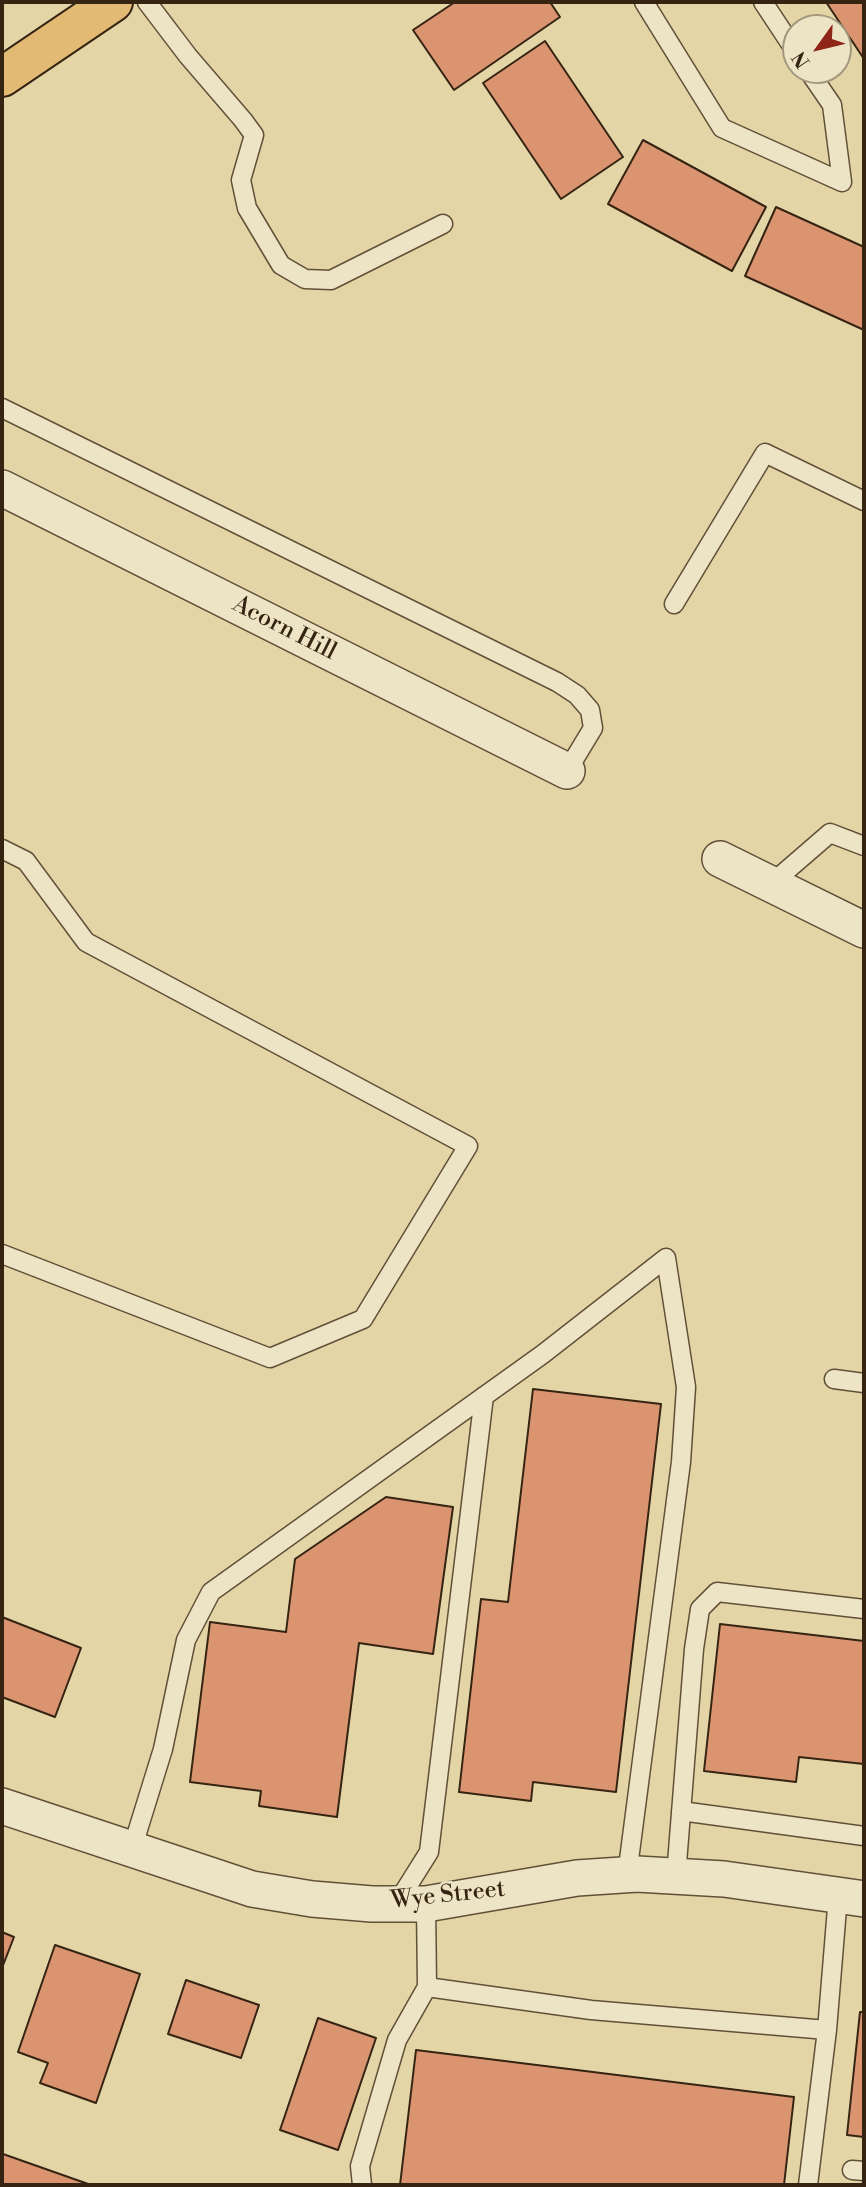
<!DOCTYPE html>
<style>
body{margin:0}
#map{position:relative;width:866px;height:2187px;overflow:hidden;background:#e4d5a7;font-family:"Libre Bodoni",serif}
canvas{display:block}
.frame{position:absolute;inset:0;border:4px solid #352412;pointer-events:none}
.north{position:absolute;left:782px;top:14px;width:70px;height:70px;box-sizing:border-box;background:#ede4c6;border:2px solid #a3977e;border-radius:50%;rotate:236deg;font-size:19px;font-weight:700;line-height:28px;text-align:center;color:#352412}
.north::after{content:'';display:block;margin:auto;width:24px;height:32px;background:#8f2418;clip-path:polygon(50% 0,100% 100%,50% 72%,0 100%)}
</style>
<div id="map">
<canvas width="866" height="2187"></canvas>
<div class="frame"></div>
<div class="north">N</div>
</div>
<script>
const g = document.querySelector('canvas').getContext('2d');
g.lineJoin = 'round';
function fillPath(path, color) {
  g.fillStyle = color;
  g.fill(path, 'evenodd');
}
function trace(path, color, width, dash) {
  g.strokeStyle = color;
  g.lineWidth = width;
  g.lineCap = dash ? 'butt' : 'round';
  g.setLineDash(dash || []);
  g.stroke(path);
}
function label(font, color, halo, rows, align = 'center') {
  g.font = font + ' "Libre Bodoni",serif';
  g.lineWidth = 5;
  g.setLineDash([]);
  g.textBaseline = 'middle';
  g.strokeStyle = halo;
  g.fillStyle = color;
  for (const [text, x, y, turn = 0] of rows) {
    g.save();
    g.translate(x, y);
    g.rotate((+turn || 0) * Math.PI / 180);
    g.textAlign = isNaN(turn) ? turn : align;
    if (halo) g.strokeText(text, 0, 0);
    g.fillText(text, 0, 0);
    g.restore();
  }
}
const building = new Path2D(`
 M455,2H550L560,17L454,90L413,30Z
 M826,2H864V59Z
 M545,41L623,157L561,199L483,83Z
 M643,140L766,207L732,271L608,204Z
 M776,207L864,247V330L745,276Z
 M533,1389L661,1404L616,1792L533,1782L531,1801L459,1792L481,1599L508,1602Z
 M386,1497L453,1507L433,1654L359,1643L337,1817L259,1806L261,1791L190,1782L210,1622L286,1632L295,1559Z
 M2,1617L81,1648L55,1717L2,1697Z
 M720,1624L864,1641V1764L799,1757L796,1782L704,1771Z
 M2,1932L14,1937L2,1968Z
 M55,1945L140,1974L96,2103L40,2083L48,2063L18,2052Z
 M186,1980L259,2005L241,2058L168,2034Z
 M860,2012H864V2137L847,2135Z
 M318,2018L376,2038L338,2150L280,2130Z
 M416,2050L794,2097L784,2185H400Z
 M3,2154L91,2185H2Z`);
fillPath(building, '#da9470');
trace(building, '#352412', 2);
const service = new Path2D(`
 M147,2L188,56L243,120L254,135L241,180L247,208L281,265L305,279L331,280L443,224
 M644,2L722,128L842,182L832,105L808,70
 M763,2L796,52
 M2,408L557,682L577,695L590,710L593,728L567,771
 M674,604L765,453L864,501
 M2,849L26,861L86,942L468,1146L363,1319L270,1358L2,1254
 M771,884L830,833L864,846
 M834,1379L864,1383
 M681,1811L864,1836
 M132,1849L163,1749L186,1640L211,1592L543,1354L666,1258L686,1387L681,1462L627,1875
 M676,1876L694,1649L700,1609L717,1592L864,1609
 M397,1903L429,1852L484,1396
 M426,1904L427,1987
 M852,2170L864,2171
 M362,2185L360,2166L397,2040L427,1987L591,2010L827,2030
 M808,2185L827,2030L838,1896`);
const minor = new Path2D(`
 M2,488L567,771
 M720,859L864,930
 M2,1806L252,1889L312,1899L372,1904H426L577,1878L637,1874L724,1879L864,1899`);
const primary = new Path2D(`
 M2,77L113,2`);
trace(service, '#615037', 21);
trace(minor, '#615037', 38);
trace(primary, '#352412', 42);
trace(service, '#ede4c6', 18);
trace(minor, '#ede4c6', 35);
trace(primary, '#e2ba74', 38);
label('24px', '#352412', '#ede4c6', [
 ["Acorn Hill",284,629,27],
 ["Wye Street",448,1896,-6]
]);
</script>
